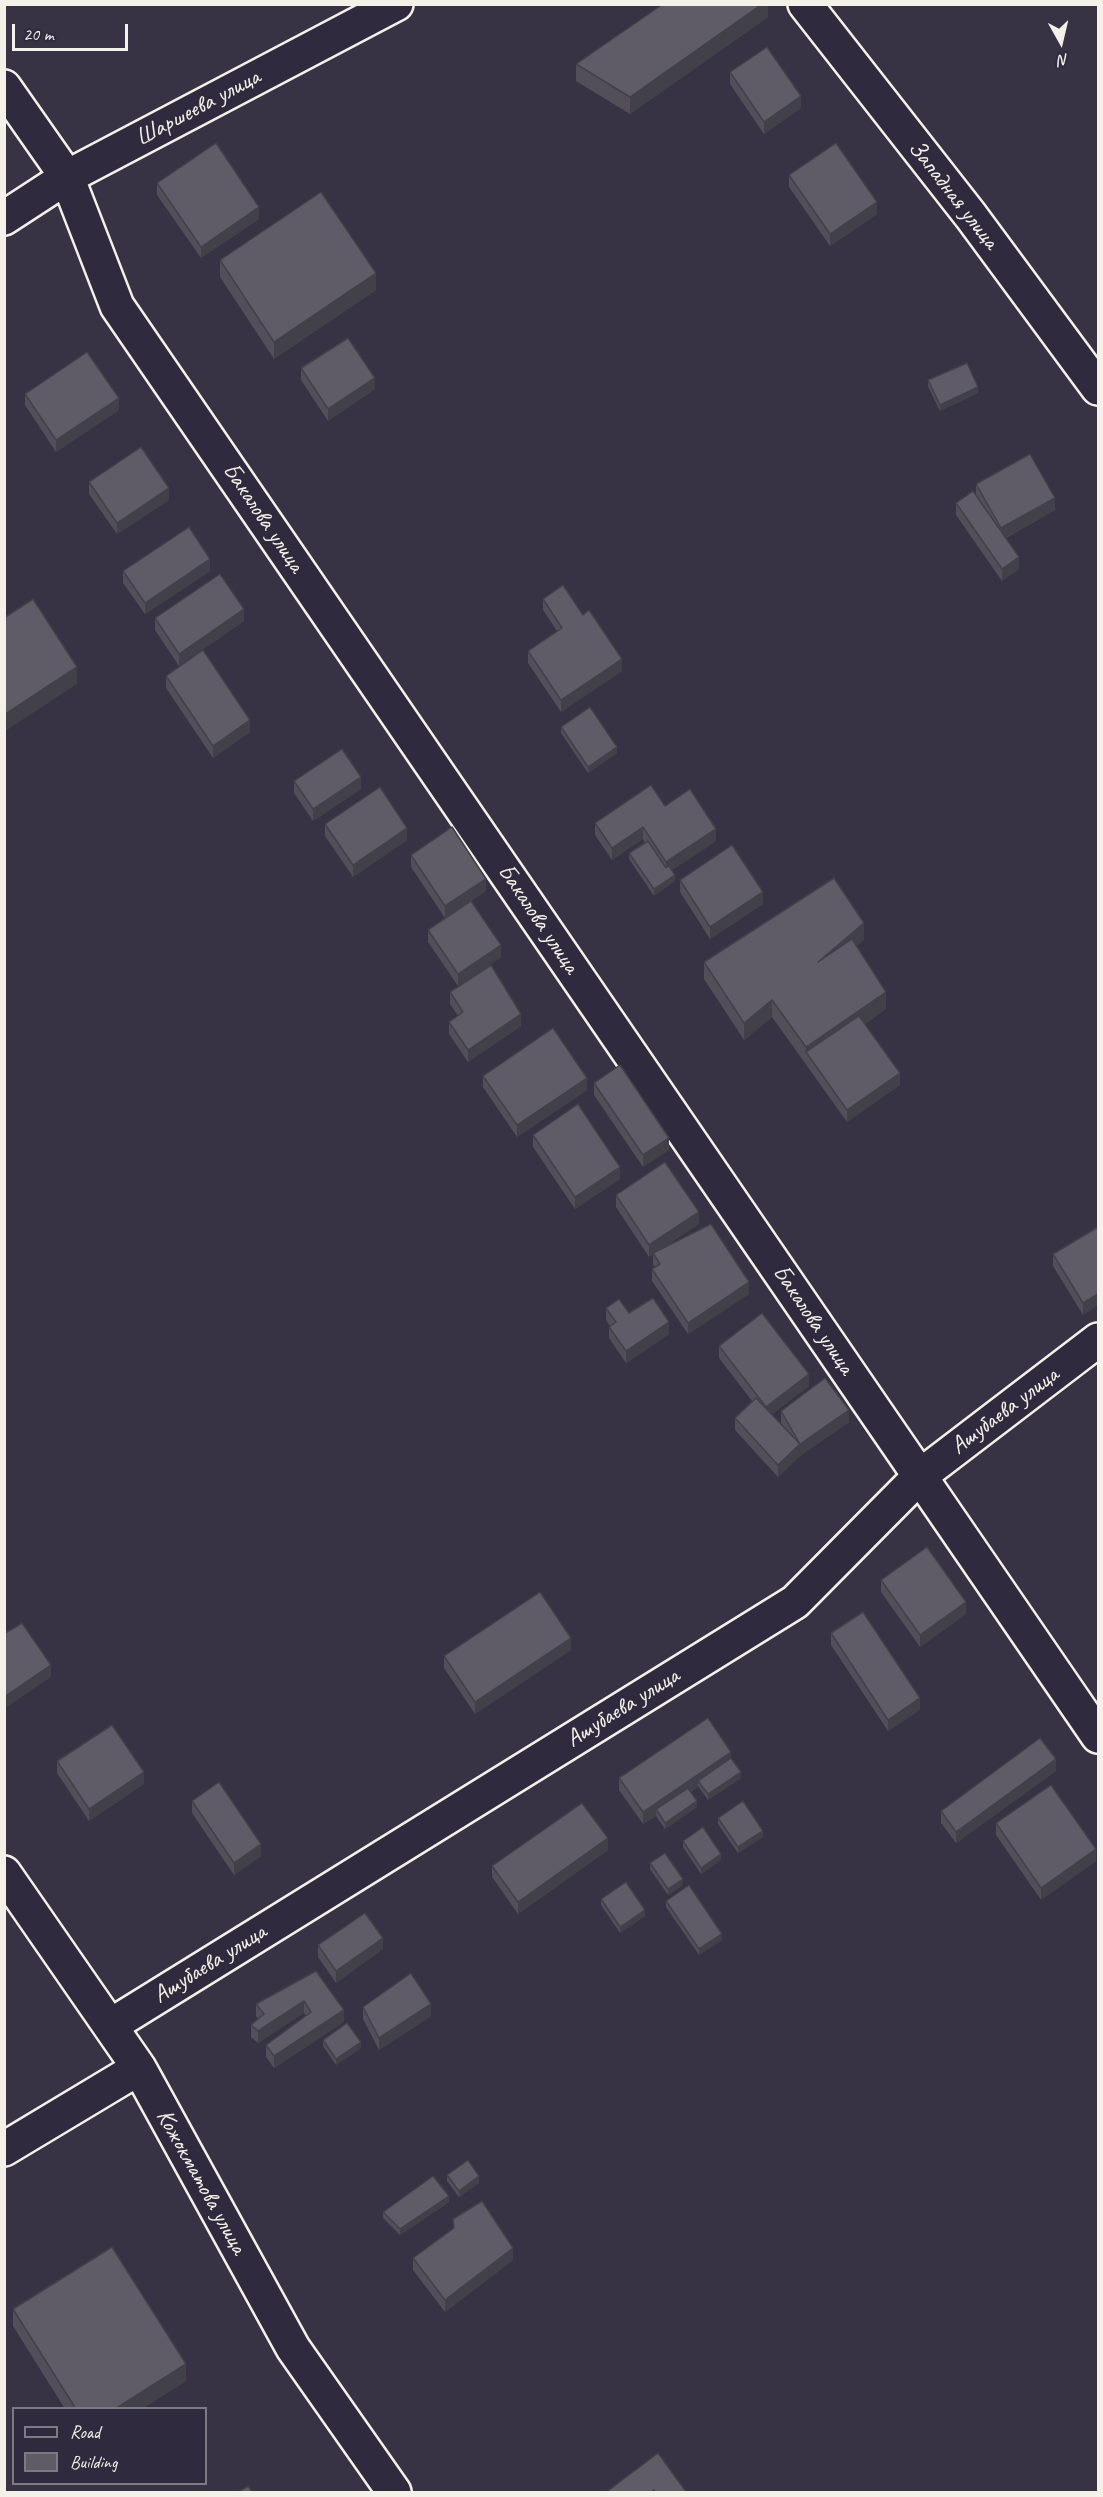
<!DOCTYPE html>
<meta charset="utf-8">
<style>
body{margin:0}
#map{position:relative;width:1103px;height:2497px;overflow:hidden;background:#373244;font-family:Caveat,sans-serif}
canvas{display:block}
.frame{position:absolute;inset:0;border:6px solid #f4f1e8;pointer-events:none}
.legend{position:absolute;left:12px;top:2407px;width:195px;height:78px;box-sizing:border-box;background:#2f2a3d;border:2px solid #7e7a81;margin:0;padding:8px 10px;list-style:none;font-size:18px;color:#f4f1e8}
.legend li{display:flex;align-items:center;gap:12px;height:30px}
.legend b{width:30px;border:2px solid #7e7a81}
.north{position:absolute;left:1031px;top:12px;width:60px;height:60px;-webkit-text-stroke:4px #2f2a3d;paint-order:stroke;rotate:172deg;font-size:16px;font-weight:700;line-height:24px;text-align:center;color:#f4f1e8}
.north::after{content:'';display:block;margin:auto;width:21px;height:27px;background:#f4f1e8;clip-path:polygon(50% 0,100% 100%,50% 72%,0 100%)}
.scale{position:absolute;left:12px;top:24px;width:116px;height:27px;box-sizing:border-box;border:3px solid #f4f1e8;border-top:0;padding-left:8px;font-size:18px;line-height:21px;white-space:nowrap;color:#f4f1e8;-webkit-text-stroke:4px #2f2a3d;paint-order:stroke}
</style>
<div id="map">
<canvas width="1103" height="2497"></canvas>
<div class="frame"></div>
<ul class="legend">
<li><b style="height:8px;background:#2f2a3d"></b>Road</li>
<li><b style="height:16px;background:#5f5c67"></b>Building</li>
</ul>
<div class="north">N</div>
<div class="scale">20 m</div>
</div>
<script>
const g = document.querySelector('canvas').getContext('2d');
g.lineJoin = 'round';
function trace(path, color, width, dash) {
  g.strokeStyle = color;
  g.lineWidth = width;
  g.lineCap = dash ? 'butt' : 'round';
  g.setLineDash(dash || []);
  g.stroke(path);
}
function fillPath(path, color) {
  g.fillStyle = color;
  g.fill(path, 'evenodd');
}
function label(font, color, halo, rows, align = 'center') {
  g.font = font + ' Caveat,sans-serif';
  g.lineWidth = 4.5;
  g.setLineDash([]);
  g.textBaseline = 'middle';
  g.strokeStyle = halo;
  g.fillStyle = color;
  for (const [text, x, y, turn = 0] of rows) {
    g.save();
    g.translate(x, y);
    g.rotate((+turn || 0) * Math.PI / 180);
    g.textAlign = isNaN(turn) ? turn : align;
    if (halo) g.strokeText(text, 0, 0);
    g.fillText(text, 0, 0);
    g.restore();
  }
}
const street = new Path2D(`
 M805,4L971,216L1098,388
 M4,87L67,177L117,306L1098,1736
 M4,218L67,177L396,4
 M4,1873L139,2068L293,2348L394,2492
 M110,2026L795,1602L920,1476L1098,1340
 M4,2149L139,2068`);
trace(street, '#f4f1e8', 38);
trace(street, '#2f2a3d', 33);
fillPath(new Path2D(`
 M768,4V17L630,114L576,81V64Z
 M730,72L801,108L764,134L730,84Z
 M789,175L877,214L830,246L789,187Z
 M157,183L259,219L201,258L157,195Z
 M220,260L376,290L274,359L220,277Z
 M301,368L375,389L328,421L301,380Z
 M928,380L978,393L940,411L928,386Z
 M25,394L119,410L56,452L25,405Z
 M89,482L169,500L117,534L89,494Z
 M976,484L1055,510L1006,538L1019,569L1002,581L956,515V503L976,494Z
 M123,571H210L145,614L123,583Z
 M543,599L622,671L561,712L528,663V651L557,631L543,610Z
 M155,618L244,621L179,666L155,630Z
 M166,676L250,732L213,758L166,688Z
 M561,727L617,753L588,773L561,733Z
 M294,781L361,789L313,821L294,793Z
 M665,806L716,841L672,870L675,881L654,896L629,859V853L645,843L643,839L612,860L595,835V823Z
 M325,824L407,840L353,877L325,836Z
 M411,855L486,891L471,901L501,957L458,986L428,942V930L445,918L411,867Z
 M680,880L763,904L710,939L680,892Z
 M864,940L856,946L886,1009L865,1024L900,1085L847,1122L772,1017L744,1040L704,979V962Z
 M450,992L521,1026L468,1062L449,1034V1022L458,1016L450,1004Z
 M483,1076L587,1090L517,1137L483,1087Z
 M594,1083L669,1150L643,1167L594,1095Z
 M533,1135L620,1179L575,1209L533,1147Z
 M616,1195L699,1224L661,1249L749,1294L688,1334L652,1281V1269L655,1267L653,1265V1254L649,1257L616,1207Z
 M1098,1227V1305L1083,1315L1053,1266V1254Z
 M606,1308L629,1313L669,1334L626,1363L609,1338V1327L610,1326L606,1320Z
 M719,1346L809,1386L772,1414L783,1426L781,1423V1411L849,1422L800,1456L778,1477L735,1430V1418L752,1401L719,1358Z
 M881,1580L966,1614L920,1647L881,1592Z
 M831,1633L920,1710L888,1731L831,1645Z
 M571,1650L475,1714L444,1668V1656Z
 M731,1758L741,1778L708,1800L698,1786L691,1792L697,1807L665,1829L656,1816L643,1824L619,1790V1778Z
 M57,1761L144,1784L89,1821L57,1773Z
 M1056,1771L956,1843L941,1823V1811Z
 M192,1801L261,1856L234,1875L192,1813Z
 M718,1818L763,1837L738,1853L718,1824Z
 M996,1823L1096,1861L1041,1900L996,1835Z
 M683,1841L721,1860L701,1874L683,1847Z
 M608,1850L518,1914L492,1877V1866Z
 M650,1863L683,1885L668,1895L650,1869Z
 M601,1899L645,1916L620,1933L601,1905Z
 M666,1901L722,1940L699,1955L666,1907Z
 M318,1945L383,1949L336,1983L318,1957Z
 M316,1971L344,2022L274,2068L266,2057V2045L306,2016L304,2013L258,2043L251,2037V2025L258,2019L256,2016V2004Z
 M363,2007L431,2016L379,2050L363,2019Z
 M323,2040L361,2048L336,2065L323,2046Z
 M447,2175L479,2183L459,2197L447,2181Z
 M449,2202L400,2235L383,2218V2212Z
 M453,2219L513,2260L445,2312L413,2270V2258L453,2228Z
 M13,2309L186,2381L142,2409H65L13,2326Z`), '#524f59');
fillPath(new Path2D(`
 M762,4H768V17L630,114V97Z
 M801,96V108L764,134V122Z
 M877,202V214L830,246V234Z
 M259,207V219L201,258V247Z
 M376,273V290L274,359V342Z
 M375,378V389L328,421V409Z
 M978,387V393L940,411V405Z
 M119,398V410L56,452V440Z
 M169,488V500L117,534V523Z
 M1055,498V510L1001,540V528Z
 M1019,557V569L1002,581V569Z
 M210,559V571L145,614V603Z
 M244,609V621L179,666V654Z
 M622,659V671L561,712V700Z
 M77,667V684L4,732V715Z
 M250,720V732L213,758V746Z
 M617,747V753L588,773V767Z
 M361,777V789L313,821V809Z
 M643,827V839L612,860V848Z
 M407,828V840L353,877V865Z
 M716,829V841L666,874V862Z
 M675,875V881L654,896V889Z
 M486,879V891L445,918V906Z
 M763,892V904L710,939V927Z
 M864,923V940L818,979V962Z
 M501,945V957L458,986V974Z
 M886,992V1009L812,1060L806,1052V1064V1047Z
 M772,1000V1017L744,1040V1023Z
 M521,1014V1026L468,1062V1050Z
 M900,1073V1085L847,1122V1110Z
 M587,1078V1090L517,1137V1125Z
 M669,1138V1150L643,1167V1155Z
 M620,1167V1179L575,1209V1197Z
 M699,1212V1224L649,1257V1245Z
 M749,1282V1294L688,1334V1323Z
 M1098,1294V1305L1083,1315V1303Z
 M669,1322V1334L626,1363V1351Z
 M809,1374V1386L766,1419V1407Z
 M849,1410V1422L800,1456L778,1477V1465L800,1444Z
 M966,1602V1614L920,1647V1635Z
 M571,1638V1650L475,1714V1702Z
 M51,1665V1677L4,1709V1697Z
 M920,1698V1710L888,1731V1720Z
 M731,1752V1764L698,1781V1786L659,1814L656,1809V1816L643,1824V1812Z
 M1056,1759V1771L956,1843V1832Z
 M144,1772V1784L89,1821V1809Z
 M741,1772V1778L708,1800V1794Z
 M697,1801V1807L665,1829V1823Z
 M763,1831V1837L738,1853V1847Z
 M608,1838V1850L518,1914V1902Z
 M261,1844V1856L234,1875V1863Z
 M1096,1849V1861L1041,1900V1888Z
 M721,1854V1860L701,1874V1868Z
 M683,1879V1885L668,1895V1889Z
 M645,1910V1916L620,1933V1927Z
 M722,1934V1940L699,1955V1949Z
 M383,1938V1949L336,1983V1971Z
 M304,2001V2013L258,2043V2031Z
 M431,2004V2016L379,2050V2038Z
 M344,2010V2022L274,2068V2056Z
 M361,2042V2048L336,2065V2059Z
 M479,2176V2183L459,2197V2191Z
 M449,2196V2202L400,2235V2229Z
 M513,2248V2260L445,2312V2300Z
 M186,2364V2381L142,2409H115Z`), '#424048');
const building = new Path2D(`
 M663,4H762L630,97L576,64Z
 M767,47L801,96L764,122L730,72Z
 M216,143L259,207L201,247L157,183Z
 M836,143L877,202L830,234L789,175Z
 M321,192L376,273L274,342L220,260Z
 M348,338L375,378L328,409L301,368Z
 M87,352L119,398L56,440L25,394Z
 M967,363L978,387L940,405L928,380Z
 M141,447L169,488L117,523L89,482Z
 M1030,454L1055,498L1001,528L976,484Z
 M973,491L1019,557L1002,569L956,503Z
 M189,527L210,559L145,603L123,571Z
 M220,574L244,609L179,654L155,618Z
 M563,585L583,615L589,610L622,659L561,700L528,651L562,628L543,599Z
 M33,599L77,667L4,715V618Z
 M203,650L250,720L213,746L166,676Z
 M590,707L617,747L588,767L561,727Z
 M342,749L361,777L313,809L294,781Z
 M651,785L665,806L690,789L716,829L666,862L643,827L612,848L595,823Z
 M380,787L407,828L353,865L325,824Z
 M452,827L486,879L445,906L411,855Z
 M648,841L666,868L669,866L675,875L654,889L629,853Z
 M732,845L763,892L710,927L680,880Z
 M834,878L864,923L818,962L852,939L886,992L806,1047L772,1000L744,1023L704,962Z
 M471,901L501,945L458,974L428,930Z
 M491,965L521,1014L468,1050L449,1022L463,1012L450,992Z
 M859,1016L900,1073L847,1110L806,1052Z
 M553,1028L587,1078L517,1125L483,1076Z
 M620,1065L669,1138L643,1155L594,1083Z
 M578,1104L620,1167L575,1197L533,1135Z
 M665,1162L699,1212L649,1245L616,1195Z
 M711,1224L749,1282L688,1323L652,1269L660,1264L653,1253Z
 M1098,1227V1294L1083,1303L1053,1254Z
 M653,1298L669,1322L626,1351L609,1327L616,1322L606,1308L619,1299L629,1313Z
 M762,1313L809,1374L766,1407L719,1346Z
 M825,1378L849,1410L800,1444L781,1411Z
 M756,1398L800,1444L778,1465L735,1418Z
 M927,1547L966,1602L920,1635L881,1580Z
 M540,1592L571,1638L475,1702L444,1656Z
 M863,1612L920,1698L888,1720L831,1633Z
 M22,1623L51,1665L4,1697V1634Z
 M708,1718L731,1752L643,1812L619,1778Z
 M112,1725L144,1772L89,1809L57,1761Z
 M1040,1738L1056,1759L956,1832L941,1811Z
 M731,1758L741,1772L708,1794L698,1781Z
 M219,1782L261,1844L234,1863L192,1801Z
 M1051,1785L1096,1849L1041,1888L996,1823Z
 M688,1788L697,1801L665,1823L656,1809Z
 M743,1801L763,1831L738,1847L718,1818Z
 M582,1803L608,1838L518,1902L492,1866Z
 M703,1827L721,1854L701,1868L683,1841Z
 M665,1853L683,1879L668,1889L650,1863Z
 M626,1882L645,1910L620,1927L601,1899Z
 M689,1885L722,1934L699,1949L666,1901Z
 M365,1913L383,1938L336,1971L318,1945Z
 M316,1971L344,2010L274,2056L266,2045L311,2012L304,2001L258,2031L251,2025L264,2014L256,2004Z
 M411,1973L431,2004L379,2038L363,2007Z
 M347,2023L361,2042L336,2059L323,2040Z
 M468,2160L479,2176L459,2191L447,2175Z
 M433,2176L449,2196L400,2229L383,2212Z
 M482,2201L513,2248L445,2300L413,2258L454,2228L453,2219Z
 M112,2247L186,2364L115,2409H76L13,2309Z
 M658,2453L687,2493H655L654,2490L651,2493H605Z
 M248,2486L253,2493H237Z`);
fillPath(building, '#5f5c67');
trace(building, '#424048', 1.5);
label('24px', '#f4f1e8', '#2f2a3d', [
 ["Шаршеева улица",198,108,-28],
 ["Западная улица",953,195,52],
 ["Бакалова улица",263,518,56],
 ["Бакалова улица",538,919,56],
 ["Бакалова улица",813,1320,56],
 ["Ашубаева улица",1005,1411,-37],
 ["Ашубаева улица",623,1708,-32],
 ["Ашубаева улица",210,1964,-32],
 ["Кожокматова улица",201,2182,61]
]);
</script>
